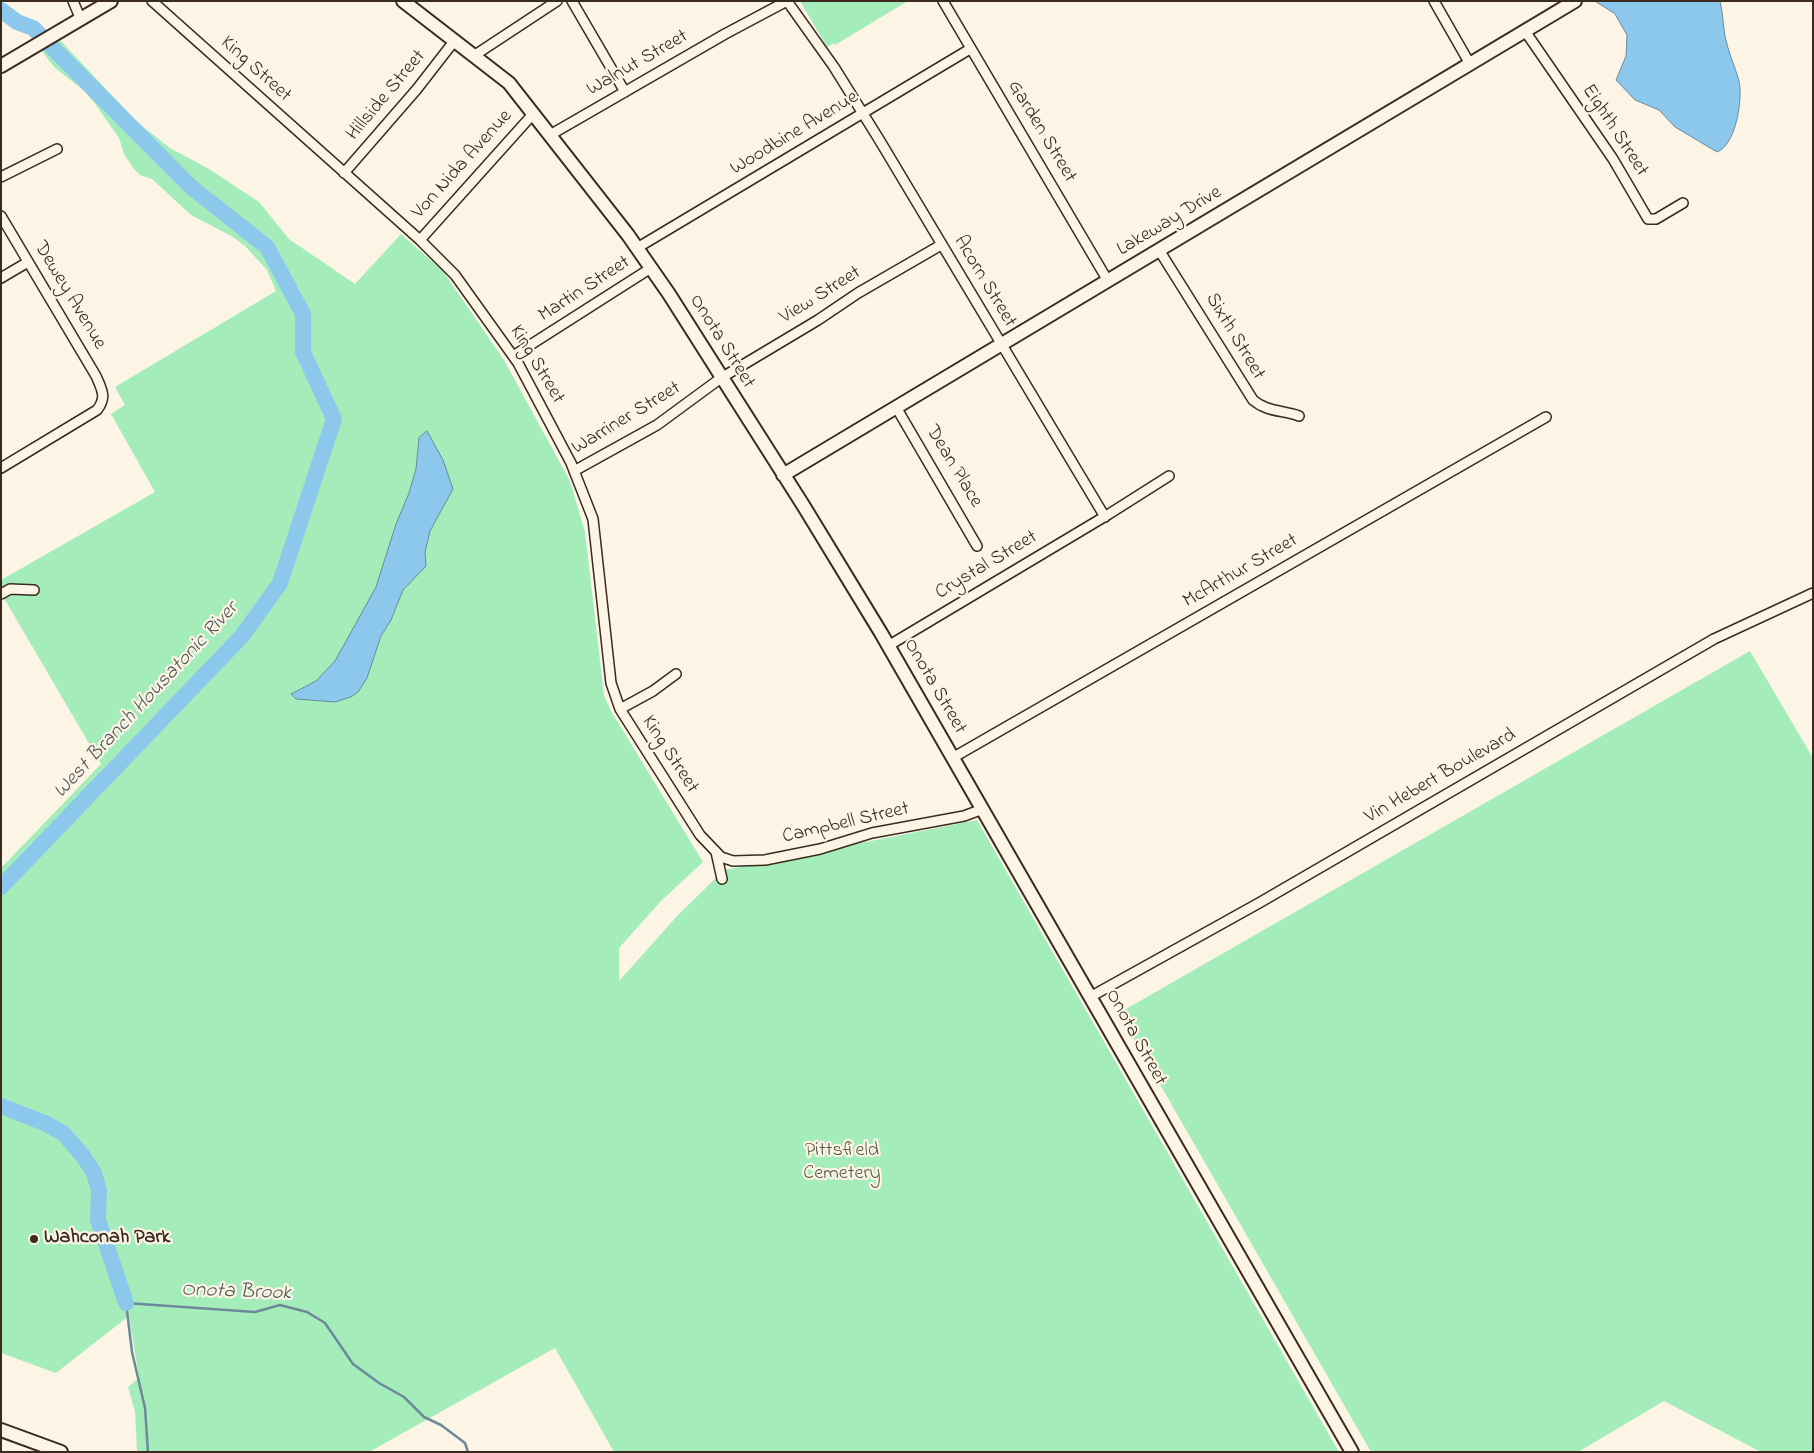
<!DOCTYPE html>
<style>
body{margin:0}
#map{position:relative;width:1814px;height:1453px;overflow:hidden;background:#fcf5e5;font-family:"Indie Flower",sans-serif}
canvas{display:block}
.frame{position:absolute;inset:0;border:2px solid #3b2a1e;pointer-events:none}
</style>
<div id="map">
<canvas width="1814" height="1453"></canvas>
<div class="frame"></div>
</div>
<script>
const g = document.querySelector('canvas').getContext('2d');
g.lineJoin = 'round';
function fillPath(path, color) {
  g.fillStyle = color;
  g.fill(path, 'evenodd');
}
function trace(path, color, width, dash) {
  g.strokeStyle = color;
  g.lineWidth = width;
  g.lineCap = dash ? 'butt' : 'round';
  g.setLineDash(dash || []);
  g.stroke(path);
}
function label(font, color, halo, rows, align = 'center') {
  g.font = font + ' "Indie Flower",sans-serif';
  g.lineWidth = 4.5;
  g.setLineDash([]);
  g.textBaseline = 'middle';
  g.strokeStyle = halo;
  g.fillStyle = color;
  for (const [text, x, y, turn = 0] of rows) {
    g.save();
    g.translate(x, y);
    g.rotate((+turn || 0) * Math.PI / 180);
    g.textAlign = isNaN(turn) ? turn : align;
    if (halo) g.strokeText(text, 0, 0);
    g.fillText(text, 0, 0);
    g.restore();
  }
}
fillPath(new Path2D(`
 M800,1H908L835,45L834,43L827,47Z
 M58,38L137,122L170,148L209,169L259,202L289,239L355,284L401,234L443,271L504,360L570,481L585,532L604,695L611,711L703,862L661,901L619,948V981L678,915L724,870L977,820L1339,1452H614L555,1348L369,1452H140L137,1451L135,1412L128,1387L139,1378L129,1316L56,1373L1,1353V868L101,764L1,593V580L155,492L111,414L125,405L115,387L276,291L267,270L246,247L233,237L191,215L152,179L140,175L134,169L124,154L119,138L93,101L83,90L55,68L40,49Z
 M1750,651L1813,758V1452H1761L1664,1401L1578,1452H1371L1119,1013Z`), '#a4edbb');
const water = new Path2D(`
 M1595,1H1720C1723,13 1723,25 1725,36C1728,52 1735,66 1739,81C1743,99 1736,145 1717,152L1675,127L1659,110L1635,100L1616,80L1626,56L1627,35L1615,14Z
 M427,431L443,460L453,489L430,531L425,552L426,566L403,590L391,620L381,636L367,678L358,692L351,697L335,702L296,699L291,694L316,681L335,661L376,587L396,524L409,493L416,469L419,438Z`);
fillPath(water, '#8cc8ec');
trace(water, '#6c899a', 1);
trace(new Path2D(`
 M148,1452L145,1408L132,1352L126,1303L255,1312L280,1305L307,1312L325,1323L353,1364L379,1383L404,1397L424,1417L441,1425L465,1443L468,1452`), '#6c899a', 2.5);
trace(new Path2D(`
 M1,10L17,22L33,28L191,187L267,247L303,314V352L334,419L280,583L242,636L1,887
 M1,1106L47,1124L64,1134L83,1156L94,1173L99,1190L98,1220L126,1303`), '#8cc8ec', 16);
const street = new Path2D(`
 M73,1L81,20
 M152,1L420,240L455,275L518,363L571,463L593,519L611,683L620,709L700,835L721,857L733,861L765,860L820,849L872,833L964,816L983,809
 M572,1L625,92
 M787,1L834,67L880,141L1105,517
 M943,1L1108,281
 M1434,1L1470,64
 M1525,31L1613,159L1648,219H1656L1683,203
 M475,55L557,1
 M550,135L725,34L787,1
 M344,173L417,89L455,40
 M1,177L57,149
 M1,216L96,376C102,390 107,397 97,410L1,468
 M420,240L533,114
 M637,248L970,49
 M1159,250L1253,400C1267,412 1282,410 1299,416
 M1,278L28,262
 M513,356L651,268
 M896,407L977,546
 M574,471L657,425L721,378L818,320L858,293L941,245
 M1,594L10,589L34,590
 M888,646L1109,514L1169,476
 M620,709L653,691L676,674
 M954,757L1546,417
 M716,852L722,879
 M1090,997L1259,903L1714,639L1813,593`);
const secondary = new Path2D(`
 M403,1L509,83L628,235L669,294L803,505L881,633L1352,1452
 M1,66L111,1
 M783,475L1575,1
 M1,1430L61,1452`);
trace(street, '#3b2a1e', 12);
trace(secondary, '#3b2a1e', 16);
trace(street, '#fcf5e5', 9);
trace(secondary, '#fcf5e5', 12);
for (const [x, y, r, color] of [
 [34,1239,5,"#3b2a1e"]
]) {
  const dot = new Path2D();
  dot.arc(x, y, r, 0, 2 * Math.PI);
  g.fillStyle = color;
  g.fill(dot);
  trace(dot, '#fcf5e5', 2);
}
label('20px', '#3b2a1e', '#fcf5e5', [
 ["Walnut Street",638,64,-30],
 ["King Street",255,70,42],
 ["Hillside Street",387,96,-50],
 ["Eighth Street",1614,131,57],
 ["Garden Street",1041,132,59],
 ["Woodbine Avenue",795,134,-31],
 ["Von Nida Avenue",463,165,-48],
 ["Lakeway Drive",1170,222,-31],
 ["Acorn Street",984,282,59],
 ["Martin Street",585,290,-33],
 ["Dewey Avenue",69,296,59],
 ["View Street",821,296,-32],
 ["Sixth Street",1234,337,59],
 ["Onota Street",721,342,58],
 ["King Street",536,365,59],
 ["Warriner Street",627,419,-31],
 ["Dean Place",953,467,59],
 ["Crystal Street",987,566,-31],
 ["McArthur Street",1241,572,-30],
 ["Onota Street",934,687,60],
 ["King Street",669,755,57],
 ["Vin Hebert Boulevard",1441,777,-30],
 ["Campbell Street",846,824,-13],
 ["Onota Street",1135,1038,61]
]);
label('20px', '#555b45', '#fcf5e5', [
 ["Pittsfield",842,1152],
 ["Cemetery",842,1175]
]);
label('bold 20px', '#3b2a1e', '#fcf5e5', [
 ["Wahconah Park",44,1239]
], 'left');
label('italic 21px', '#53595c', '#fcf5e5', [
 ["West Branch Housatonic River",147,701,-47],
 ["Onota Brook",236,1293,2]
]);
</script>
